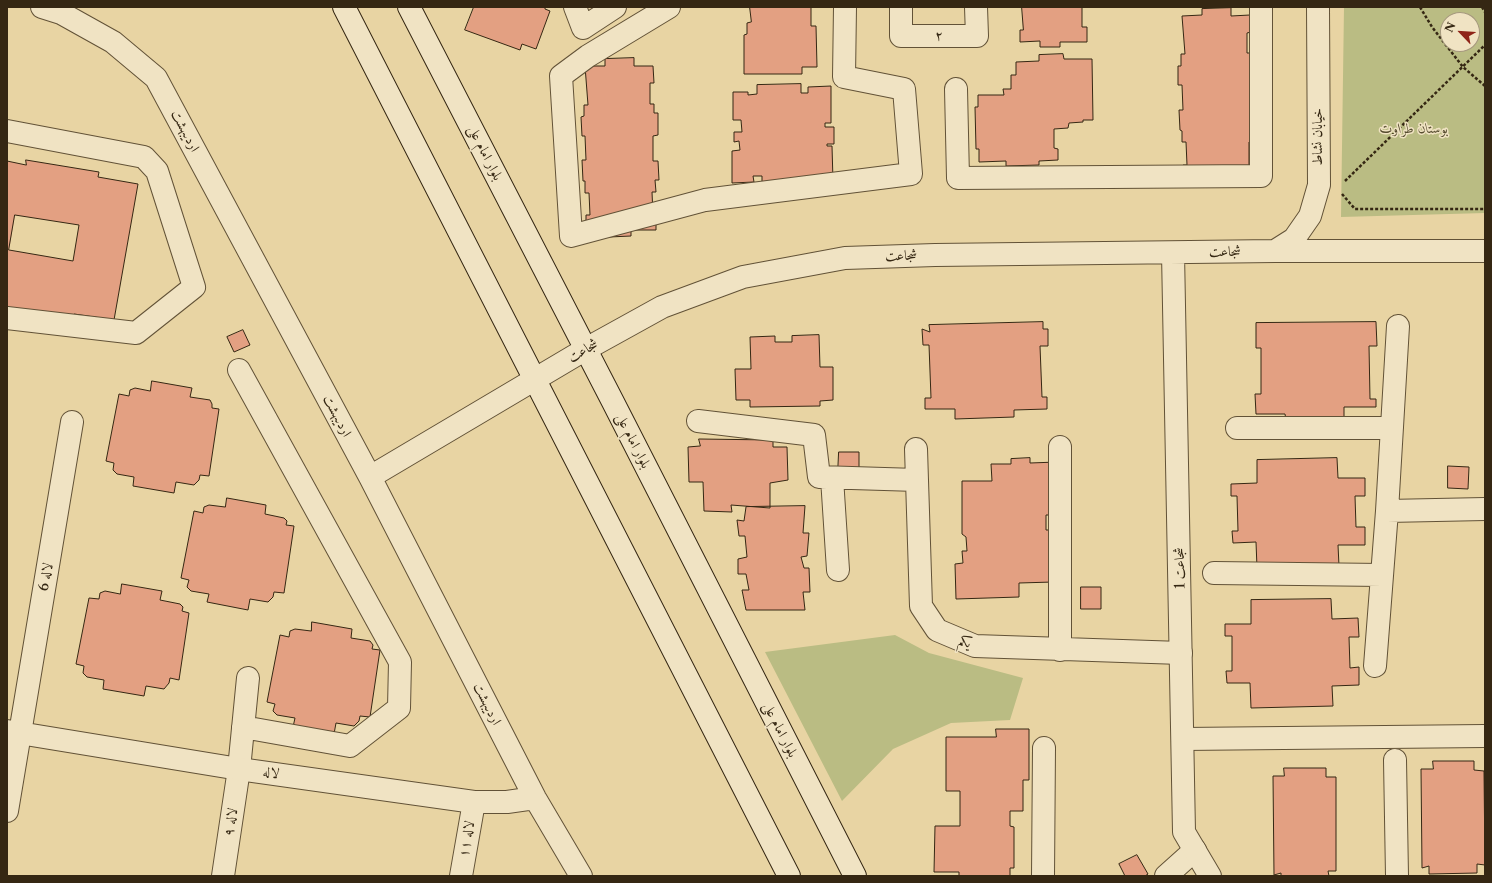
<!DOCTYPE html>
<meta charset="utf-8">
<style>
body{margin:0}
#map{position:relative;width:1492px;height:883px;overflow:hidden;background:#e8d4a3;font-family:"Libre Caslon Text",serif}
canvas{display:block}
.frame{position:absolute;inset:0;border:8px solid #352713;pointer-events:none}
.north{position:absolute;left:1440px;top:12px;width:40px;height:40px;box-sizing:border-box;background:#f0e3c3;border:1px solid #a5987d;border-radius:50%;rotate:295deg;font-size:11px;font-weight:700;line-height:16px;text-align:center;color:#352713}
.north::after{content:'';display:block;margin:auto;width:14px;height:18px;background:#8f2418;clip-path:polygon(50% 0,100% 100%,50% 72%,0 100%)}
</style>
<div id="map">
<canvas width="1492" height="883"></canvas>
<div class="frame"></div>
<div class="north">N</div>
</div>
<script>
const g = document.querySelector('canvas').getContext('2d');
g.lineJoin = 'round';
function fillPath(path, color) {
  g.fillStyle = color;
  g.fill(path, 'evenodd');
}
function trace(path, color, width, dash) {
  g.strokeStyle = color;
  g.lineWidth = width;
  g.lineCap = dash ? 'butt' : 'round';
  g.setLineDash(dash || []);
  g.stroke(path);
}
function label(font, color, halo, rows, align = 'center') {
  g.font = font + ' "Libre Caslon Text",Amiri,serif';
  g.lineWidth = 3;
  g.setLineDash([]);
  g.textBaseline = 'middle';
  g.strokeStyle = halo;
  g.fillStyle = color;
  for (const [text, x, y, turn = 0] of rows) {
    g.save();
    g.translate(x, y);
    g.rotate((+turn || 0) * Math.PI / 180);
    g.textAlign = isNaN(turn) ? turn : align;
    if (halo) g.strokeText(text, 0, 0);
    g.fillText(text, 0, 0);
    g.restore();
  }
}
fillPath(new Path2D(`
 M1344,7H1485V213L1341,217ZM1448,20H1472V44H1448Z
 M895,635L929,653L1023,678L1010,720L951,723L893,749L842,801L765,652Z`), '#babc83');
const building = new Path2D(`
 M474,7H545V9L550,11L536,49L522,44L520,50L465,30Z
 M750,7H811V26H816L817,67H802V74H744V35L747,34V23L751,22Z
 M1022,7H1082V27H1087V42H1060V47H1040V41L1020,42V30H1023Z
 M1231,8V16L1250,15L1251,32L1247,33V53H1251L1255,85H1250L1253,141L1249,142V165H1253L1183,180V165H1187L1186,142H1182V131L1180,130L1179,110H1183L1182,85H1178V66H1181V54H1185L1182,16L1202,15V9Z
 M1063,54L1064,59H1092L1093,120H1083V122L1069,123L1068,128L1054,129V148L1058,149V160L1039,161V165L1006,166V161L979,162V149H976L975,107H978V95H1004L1003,89H1011V75H1016V62L1039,61V55Z
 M634,58V66H653L654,83H650V104H654V113H658V135L653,136V161H658L659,180H655L656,192H652L653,215H656V230H631V236L609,237L586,231V215H590L589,193H585V181H583L582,160H586L585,136H582L581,117L584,116V105H588L585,66H605V59Z
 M801,84V93H808V87L831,86V123H825V127H834V144H827V146H832L833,181L807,176V187L762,188V176H753L754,182L732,183V151L740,150L739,141L734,142V132H742L741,120H733V92H748V95L757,94V85Z
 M26,160L99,172L98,177L138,184L114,320L74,314L73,321L7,309V161L26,165ZM15,215L79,225L73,261L9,250Z
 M1043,322V329H1048V346H1040L1042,397H1047V409L1014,410V417L955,419V409H925V398H931L929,345H923L922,329L930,332L929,325Z
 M1376,322L1377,346H1369L1370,399H1376V407H1344V420H1286L1285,414H1256L1255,394H1261V348H1256V323Z
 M243,330L250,345L234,352L227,337Z
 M819,335L820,367H833V400L820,401V406L750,407V400H736L735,369H751L750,337L775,336V342H792V336Z
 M152,381L192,388L190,397L210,400L212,404V408L219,409L209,476L200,475L199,480L194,485L176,482L174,493L133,486L134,477L117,474L113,470L114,463L106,461L119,394L129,396L130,390L135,388L150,391Z
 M699,439L773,440V447H787L788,480L770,483V508L731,505L732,512L704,511L703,482H689L688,447L700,446Z
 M839,452H859V475L838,474Z
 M1030,458V463L1057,462L1052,515H1046V530H1051L1053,582L1019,583V597L956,599L955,564L963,563L962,551H967L966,537L962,534V481H992L991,464H1011V459Z
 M1337,458L1338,478H1365V496H1355L1356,527H1365V545H1338L1339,566L1257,568L1256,542L1233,543L1232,531H1238L1237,496H1231V484L1257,483V460Z
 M1448,466L1469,467L1468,489L1448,488Z
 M227,498L266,505L265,514L284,518L287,521L286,525L294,526L284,593L274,592L273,597L268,602L250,599L248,610L207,602L209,594L191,591L187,587L189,580L181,578L194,511L203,513L204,507L209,505L225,507Z
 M805,506L803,533H809L807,556L801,557L804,568H809L810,592H803L805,610H746L742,590H749L746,574H738V559L747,557L745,536H739L737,520L744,521L746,507Z
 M122,584L162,591L160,600L180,604L183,607L182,611L189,613L179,680L170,678L169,683L164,689L146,686L144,696L103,689L104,680L87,677L83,673L84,666L76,664L89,598L99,599L100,593L105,591L120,594Z
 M1081,587H1101V609H1081Z
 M1331,599L1332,619L1358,618L1359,637H1349L1350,668L1359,667V685L1332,686L1333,706L1251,708L1250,683H1227L1226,671H1232V636H1225V624H1251V600Z
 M312,622L352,629L351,638L370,641L373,645L372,649L380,650L370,717L360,716L359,721L354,726L336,723L334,734L293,727L295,718L277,715L273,711L275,704L267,702L280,635L289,637L290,631L295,629L311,631Z
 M996,729H1029V780H1023V811H1010V826L1014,827V868H1010V876H959V872H934L935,826H960V791H946V737H996Z
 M1433,761H1474V770L1484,771L1485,865L1477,864V873L1429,874V866L1422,868L1421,769H1433Z
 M1284,768H1326V777H1336V871H1328L1329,876H1281V873L1274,875L1273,776H1284Z
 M1137,855L1148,874L1145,876H1125L1119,864Z`);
fillPath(building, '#e3a082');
trace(building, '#352713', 1);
const minor = new Path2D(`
 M575,7L583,28L615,7
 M669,7L588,56L561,76L571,236L705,200L911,174L904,89L844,77L845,7
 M901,7V36H977L976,7
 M956,89L958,178L1261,176V7
 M7,131L144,157L157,171L194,287L136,333L7,318
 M239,370L400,662L399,708L350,746L243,727
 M698,421L814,435L819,477L917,480
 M1237,428H1392
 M916,449L921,606L937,630L975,646L1181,653
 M832,478L838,570
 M1387,511L1485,509
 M1214,573L1382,575
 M1060,650V447
 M1375,666L1387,511L1398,326
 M1183,739L1485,736
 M1395,760L1397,876
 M7,811L72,422
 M223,876L239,769L248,678
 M461,876L474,802
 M1043,876L1044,748
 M1166,876L1195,850`);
const tertiary = new Path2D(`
 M42,7L61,13L113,42L156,78L370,477L535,798L581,876
 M1275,251L1294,239L1310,216L1319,185L1318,7
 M1173,253L1184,832L1210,876
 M370,477L586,349L662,307L743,277L845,258L935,255L1275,251H1485
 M7,731L239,769L474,802H507L535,798`);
const secondary = new Path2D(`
 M344,7L789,876
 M409,7L613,402L855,876`);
trace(minor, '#625237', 24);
trace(tertiary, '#625237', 24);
trace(secondary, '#352713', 24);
trace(new Path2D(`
 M1420,7L1432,27L1463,67L1485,86
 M1482,7L1485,12
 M1345,181L1485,45
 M1342,194L1355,209H1485`), '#352713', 2.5, [3, 2]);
trace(minor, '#f0e3c3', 22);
trace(tertiary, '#f0e3c3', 22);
trace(secondary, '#f0e3c3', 22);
label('14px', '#352713', '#f0e3c3', [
 ["۲",939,36],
 ["اردیبهشت",185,131,62],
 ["خیابان نشاط",1318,137,-90],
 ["بلوار امام علی",485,153,63],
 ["شجاعت",1225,252,-1],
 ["شجاعت",901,256,-2],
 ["شجاعت",583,351,-30],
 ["اردیبهشت",337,416,62],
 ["بلوار امام علی",633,441,63],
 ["شجاعت 1",1180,568,-91],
 ["لاله 6",46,577,-80],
 ["یکم",965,642,21],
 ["اردیبهشت",487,704,63],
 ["بلوار امام علی",780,730,63],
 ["لاله",271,773,8],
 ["لاله ۹",231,822,-81],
 ["لاله ۱۱",467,839,-80]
]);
label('italic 14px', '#564c2f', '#f0e3c3', [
 ["بوستان طراوت",1414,129]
]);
</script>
